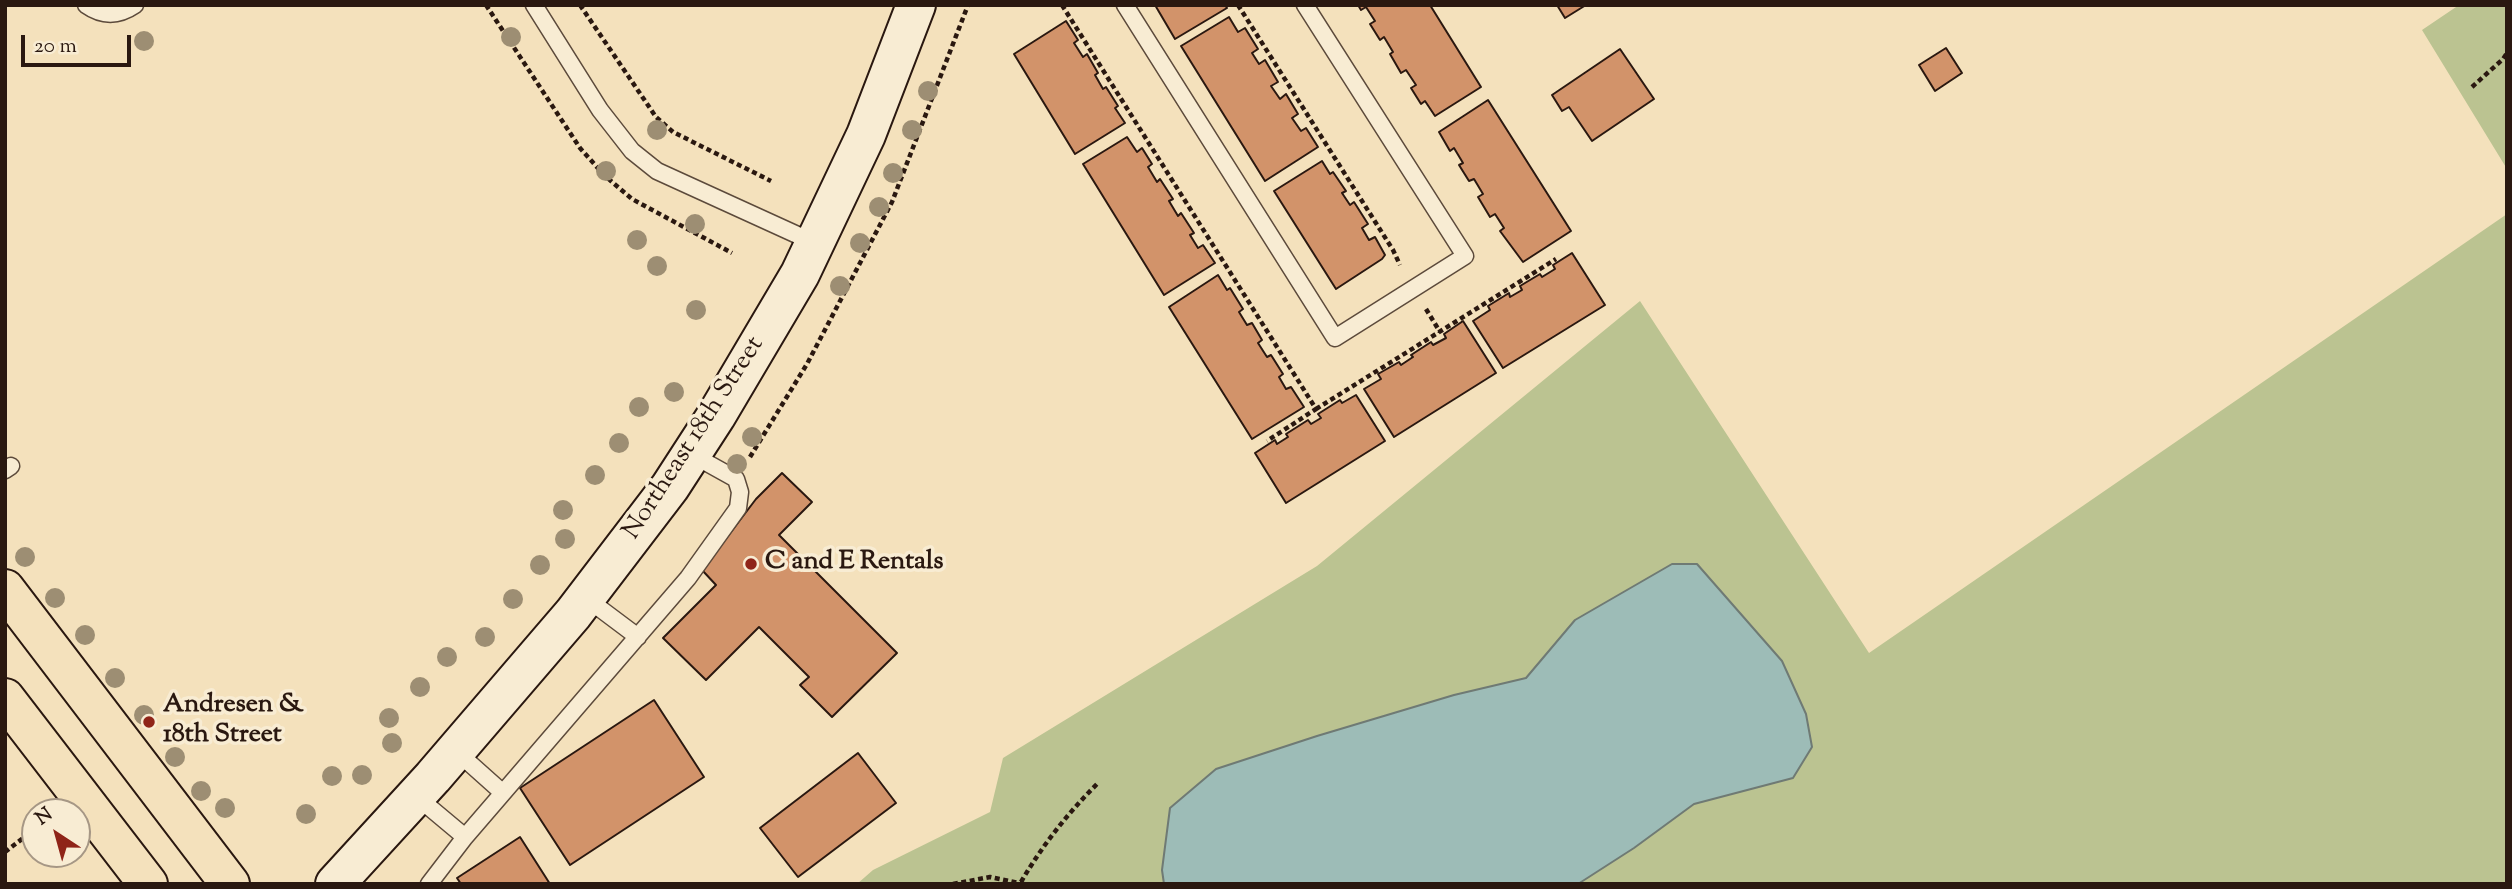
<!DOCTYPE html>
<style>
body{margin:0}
#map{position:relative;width:2512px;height:889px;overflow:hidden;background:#f4e1bc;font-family:"Sorts Mill Goudy",serif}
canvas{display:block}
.frame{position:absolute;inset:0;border:7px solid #2a1810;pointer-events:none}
.north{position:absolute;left:21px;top:798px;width:70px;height:70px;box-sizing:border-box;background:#f8ecd3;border:2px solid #a69785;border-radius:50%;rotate:324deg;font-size:19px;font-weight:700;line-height:28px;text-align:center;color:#2a1810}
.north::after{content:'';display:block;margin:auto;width:24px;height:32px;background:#8f2418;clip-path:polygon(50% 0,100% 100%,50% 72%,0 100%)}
.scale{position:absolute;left:21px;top:35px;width:110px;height:32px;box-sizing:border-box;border:4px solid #2a1810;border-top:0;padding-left:9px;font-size:21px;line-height:24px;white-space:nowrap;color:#2a1810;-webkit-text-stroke:5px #f8ecd3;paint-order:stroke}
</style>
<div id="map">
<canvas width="2512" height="889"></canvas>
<div class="frame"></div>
<div class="north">N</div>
<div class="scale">20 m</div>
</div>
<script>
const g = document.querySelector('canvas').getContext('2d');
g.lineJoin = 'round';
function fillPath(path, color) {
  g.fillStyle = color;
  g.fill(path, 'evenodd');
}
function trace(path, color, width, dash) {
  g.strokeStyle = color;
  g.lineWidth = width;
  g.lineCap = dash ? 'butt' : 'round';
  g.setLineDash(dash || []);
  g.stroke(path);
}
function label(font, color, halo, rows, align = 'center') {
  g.font = font + ' "Sorts Mill Goudy",serif';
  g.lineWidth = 7;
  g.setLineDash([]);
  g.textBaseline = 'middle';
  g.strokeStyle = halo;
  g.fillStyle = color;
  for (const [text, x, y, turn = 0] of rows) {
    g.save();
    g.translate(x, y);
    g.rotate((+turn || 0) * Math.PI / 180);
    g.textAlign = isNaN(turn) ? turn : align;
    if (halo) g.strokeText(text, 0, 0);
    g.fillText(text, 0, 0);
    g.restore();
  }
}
fillPath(new Path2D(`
 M2459,5H2507V169L2422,30Z
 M2507,214V884H1578L1634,848L1694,804L1792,778L1698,565L1672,564L1575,620L1526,678L1454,695L1317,736L1216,770L1163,870L1164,884H857L873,870L990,812L1003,758L1317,566L1640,301L1869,653Z`), '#bbc391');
const water = new Path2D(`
 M1672,564H1697L1782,661L1806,714L1812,747L1793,778L1694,804L1634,848L1578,884H1164L1162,870L1170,808L1216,769L1317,736L1454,695L1526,678L1575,620Z`);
fillPath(water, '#9dbcb7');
trace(water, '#6f7a74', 2);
const building = new Path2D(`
 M1155,5H1225L1227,8L1175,39Z
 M1358,5H1430L1481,87L1435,116L1425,101L1421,104L1411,88L1416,85L1406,70L1401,73L1390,54L1393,52L1384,37L1380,40L1370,24L1375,21L1366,7L1361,10Z
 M1557,5H1586L1565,18Z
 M1229,17L1238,32L1245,28L1258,49L1252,53L1259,64L1265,60L1278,82L1271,86L1280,99L1286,94L1298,114L1292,118L1301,131L1306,128L1318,147L1265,181L1181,46Z
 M1066,21L1078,40L1074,43L1083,57L1087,54L1098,73L1095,75L1103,89L1106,87L1118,106L1115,108L1125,123L1075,154L1014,54Z
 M1946,48L1962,73L1935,91L1919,65Z
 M1620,49L1654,99L1592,141L1569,107L1562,111L1552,95Z
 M1488,100L1571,231L1523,262L1500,231L1504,228L1495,214L1490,217L1478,197L1483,194L1474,179L1469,181L1459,165L1463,163L1454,148L1450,151L1439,132Z
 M1127,137L1137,152L1142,148L1152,164L1148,167L1157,182L1160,179L1173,199L1169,201L1178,216L1181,213L1194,233L1190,235L1198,248L1203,245L1215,263L1164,295L1083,164Z
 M1322,161L1330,174L1333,172L1346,191L1342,193L1350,205L1354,202L1368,224L1362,228L1369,240L1375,237L1385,255L1382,259L1336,289L1274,191Z
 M1572,253L1605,305L1503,368L1473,321L1490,310L1488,306L1509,293L1510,297L1522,290L1520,286L1540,274L1542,277L1555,269L1553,265Z
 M1218,275L1227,290L1230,288L1243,309L1239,312L1247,325L1252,323L1262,340L1258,343L1267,357L1271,355L1283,374L1279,377L1286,389L1291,387L1304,407L1252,439L1169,307Z
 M1463,321L1496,373L1394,437L1364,389L1381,379L1378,374L1399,362L1401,365L1413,357L1411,355L1431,342L1433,345L1446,338L1444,334Z
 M1356,395L1385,441L1286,503L1255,453L1275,440L1277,444L1288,437L1286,434L1308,420L1311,424L1321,418L1318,414L1340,400L1342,403Z
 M782,473L812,502L779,535L897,653L832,717L800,685L809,677L759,627L706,680L663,638L716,585L702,570L756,499Z
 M654,700L704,777L570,865L520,788Z
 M858,753L896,803L798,877L760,828Z
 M520,837L550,884H461L457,878Z`);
fillPath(building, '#d2936a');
trace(building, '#2a1810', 2);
const lane = new Path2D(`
 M86,5C103,17 119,16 135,5
 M534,5L600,110L632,151L657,171L815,243
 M1125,5L1335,338L1465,256L1305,5
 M5,470L11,466
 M586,598L638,637
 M456,751L503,793
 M416,796L465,837
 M429,884L465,837L688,578L738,508L740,492L736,479L691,454`);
const secondary = new Path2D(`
 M335,884L433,777L573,614L670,487L716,416L800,274L866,135L916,5`);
const primary = new Path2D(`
 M5,589L230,884
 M5,698L148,884`);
trace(lane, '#5c4a3b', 19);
trace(secondary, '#2a1810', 42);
trace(primary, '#2a1810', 42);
trace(new Path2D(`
 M486,5L580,148L604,175L632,199L732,253
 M580,5L656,117L673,132L771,181
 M1062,5L1316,409L1267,441
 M1238,5L1393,250L1400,265
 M2472,87L2503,59L2507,53
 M1426,309L1440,332
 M1316,409L1556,259
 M750,457L807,364L892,202L968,5
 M5,852L35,829
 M1021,882C1042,846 1067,814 1097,784
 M953,884L990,877L1024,884`), '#2a1810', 4.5, [5, 3.5]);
trace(lane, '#f8ecd3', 16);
trace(secondary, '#f8ecd3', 38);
trace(primary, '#f4e1bc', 38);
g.fillStyle = '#9d8e73';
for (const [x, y] of [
 [511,37],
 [144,41],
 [928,91],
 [657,130],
 [912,130],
 [606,171],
 [893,173],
 [879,207],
 [695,224],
 [637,240],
 [860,243],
 [657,266],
 [840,286],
 [696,310],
 [674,392],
 [639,407],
 [752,437],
 [619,443],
 [737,464],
 [595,475],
 [563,510],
 [565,539],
 [25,557],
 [540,565],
 [55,598],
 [513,599],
 [85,635],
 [485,637],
 [447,657],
 [115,678],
 [420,687],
 [144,715],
 [389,718],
 [392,743],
 [175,757],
 [362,775],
 [332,776],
 [201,791],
 [225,808],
 [306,814]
]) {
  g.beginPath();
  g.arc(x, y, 10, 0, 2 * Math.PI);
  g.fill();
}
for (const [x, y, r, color] of [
 [751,564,7,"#8f2418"],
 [149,722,7,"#8f2418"]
]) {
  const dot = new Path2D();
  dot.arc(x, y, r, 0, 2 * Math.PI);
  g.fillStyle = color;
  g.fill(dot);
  trace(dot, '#f8ecd3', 2.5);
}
label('26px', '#2a1810', '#f8ecd3', [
 ["Northeast 18th Street",695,439,-57]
]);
label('bold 26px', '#2a1810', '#f8ecd3', [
 ["C and E Rentals",765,564],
 ["Andresen &",163,707],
 ["18th Street",163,737]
], 'left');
</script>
